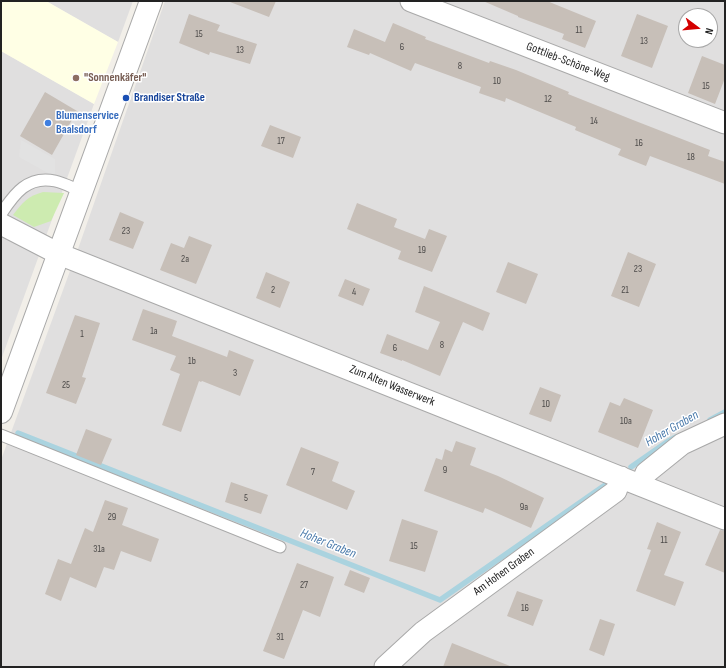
<!DOCTYPE html>
<meta charset="utf-8">
<style>
body{margin:0}
#map{position:relative;width:726px;height:668px;overflow:hidden;background:#f2efe9;font-family:"Sofia Sans Condensed",sans-serif}
canvas{display:block}
.frame{position:absolute;inset:0;border:2px solid #222;pointer-events:none}
.north{position:absolute;left:678px;top:8px;width:40px;height:40px;box-sizing:border-box;background:#fff;border:1px solid #a7a7a7;border-radius:50%;rotate:106deg;font-size:11px;font-weight:700;line-height:16px;text-align:center;color:#222}
.north::after{content:'';display:block;margin:auto;width:14px;height:18px;background:#d40000;clip-path:polygon(50% 0,100% 100%,50% 72%,0 100%)}
</style>
<div id="map">
<canvas width="726" height="668"></canvas>
<div class="frame"></div>
<div class="north">N</div>
</div>
<script>
const g = document.querySelector('canvas').getContext('2d');
g.lineJoin = 'round';
function fillPath(path, color) {
  g.fillStyle = color;
  g.fill(path, 'evenodd');
}
function trace(path, color, width, dash) {
  g.strokeStyle = color;
  g.lineWidth = width;
  g.lineCap = dash ? 'butt' : 'round';
  g.setLineDash(dash || []);
  g.stroke(path);
}
function label(font, color, halo, rows, align = 'center') {
  g.font = font + ' "Sofia Sans Condensed",sans-serif';
  g.lineWidth = 3;
  g.setLineDash([]);
  g.textBaseline = 'middle';
  g.strokeStyle = halo;
  g.fillStyle = color;
  for (const [text, x, y, turn = 0] of rows) {
    g.save();
    g.translate(x, y);
    g.rotate((+turn || 0) * Math.PI / 180);
    g.textAlign = isNaN(turn) ? turn : align;
    if (halo) g.strokeText(text, 0, 0);
    g.fillText(text, 0, 0);
    g.restore();
  }
}
fillPath(new Path2D(`
 M46,1H133L118,42Z
 M165,1H725V667H1V460L78,249ZM686,16H710V40H686Z
 M1,51L94,104L1,360Z`), '#e0dfdf');
fillPath(new Path2D(`
 M1,1H46L118,42L94,104L1,51Z`), '#ffffe5');
fillPath(new Path2D(`
 M43,192L64,193L51,221L34,227L13,215C22,203 28,196 43,192Z`), '#cdebb0');
fillPath(new Path2D(`
 M21,140L55,159V177L19,157Z`), '#e2e2e2');
trace(new Path2D(`
 M710,420L725,412
 M18,433L440,600L608,483
 M631,467L667,442L676,437`), '#aad3df', 5.5);
fillPath(new Path2D(`
 M230,1H276L269,17L230,2Z
 M483,1H547L596,21L585,48L562,39L564,34L518,17V16Z
 M189,14L220,25L217,31L257,44L250,64L210,52L209,55L179,43Z
 M637,14L668,26L652,68L621,56Z
 M393,23L426,37L425,39L489,63L490,61L516,70L569,92L568,94L633,120L710,150L708,156L725,162V184L650,156L646,166L618,155L621,149L575,130L576,127L506,98L505,102L479,93L481,87L415,63L411,71L370,53L369,55L347,47L354,29L385,42Z
 M702,56L725,65V78L715,104L688,93Z
 M45,92L77,111L52,155L20,136Z
 M270,125L301,137L293,158L261,146Z
 M357,203L397,219L394,227L425,239L429,229L447,236L432,272L398,259L401,251L347,229Z
 M120,212L144,222L133,249L109,240Z
 M189,236L212,245L196,284L160,270L171,243L184,248Z
 M628,252L656,264L639,307L611,296Z
 M508,262L538,274L526,304L496,292Z
 M266,272L290,282L280,308L256,298Z
 M345,279L370,289L363,306L338,296Z
 M424,286L490,313L483,331L463,322L440,376L402,360V361L380,353L387,334L428,350L440,322L415,312Z
 M143,309L177,321L172,336L227,357L229,350L254,360L240,396L202,381L201,382L199,381L181,432L162,425L180,374L170,370L176,356L132,340Z
 M75,315L100,323L82,377L86,378L76,404L46,393Z
 M540,387L561,395L551,422L529,414Z
 M624,398L653,410L638,448L598,432L610,402L620,406Z
 M86,429L112,439L101,465L76,455Z
 M456,441L476,448L470,465L498,476L544,498L531,528L485,508L483,513L424,491L436,458L442,460L445,449L452,452Z
 M301,447L339,462L332,481L355,491L347,510L286,485Z
 M231,482L268,495L261,514L225,502Z
 M105,500L128,508L122,525L159,539L151,562L121,551L114,570L104,567L96,588L70,577L61,601L45,594L58,559L71,564L85,528L93,532Z
 M402,519L438,531L425,572L389,561Z
 M657,522L681,532L664,575L684,582L675,606L636,591L651,550L647,549Z
 M720,530L725,531V573L705,565Z
 M297,563L334,577L320,617L303,610L284,659L263,651Z
 M350,570L370,578L364,593L344,585Z
 M517,591L543,600L533,626L507,616Z
 M600,619L615,624L604,656L589,650Z
 M452,643L510,666V667H443Z`), '#c7bfb8');
const service = new Path2D(`
 M1,214C14,194 28,175 55,181C64,183 73,188 81,191
 M1,435L280,547`);
const minor = new Path2D(`
 M411,1L725,123
 M1,224L59,254L725,519
 M641,485L646,473L682,444L725,424
 M385,667L423,632L616,491L621,477`);
const tertiary = new Path2D(`
 M1,412L151,1`);
trace(service, '#a9a9a9', 13);
trace(minor, '#a9a9a9', 23);
trace(tertiary, '#a9a9a9', 24);
trace(service, '#fff', 11);
trace(minor, '#fff', 21);
trace(tertiary, '#fff', 22);
for (const [x, y, r, color] of [
 [76,78,4,"#8d6e63"],
 [126,98,4,"#1a4fb4"],
 [48,123,4,"#3f7fe0"]
]) {
  const dot = new Path2D();
  dot.arc(x, y, r, 0, 2 * Math.PI);
  g.fillStyle = color;
  g.fill(dot);
  trace(dot, '#fff', 1.5);
}
label('10px', '#4b4948', null, [
 ["11",579,30],
 ["15",199,34],
 ["13",644,41],
 ["6",402,47],
 ["13",240,50],
 ["8",460,66],
 ["10",497,81],
 ["15",706,86],
 ["12",548,99],
 ["14",594,121],
 ["17",281,141],
 ["16",639,143],
 ["18",691,157],
 ["23",126,231],
 ["19",422,250],
 ["2a",185,259],
 ["23",638,269],
 ["2",273,290],
 ["21",625,290],
 ["4",354,292],
 ["1a",154,331],
 ["1",82,334],
 ["8",442,345],
 ["6",395,348],
 ["1b",192,361],
 ["3",235,373],
 ["25",66,385],
 ["10",546,404],
 ["10a",626,421],
 ["9",445,470],
 ["7",313,472],
 ["5",246,498],
 ["9a",524,507],
 ["29",112,517],
 ["11",664,540],
 ["15",414,546],
 ["31a",99,549],
 ["27",304,585],
 ["16",525,608],
 ["31",280,637]
]);
label('12px', '#222', '#fff', [
 ["Gottlieb-Schöne-Weg",568,62,21],
 ["Zum Alten Wasserwerk",392,386,22],
 ["Am Hohen Graben",504,572,-36]
]);
label('bold 12px', '#785e54', '#fff', [
 ["\"Sonnenkäfer\"",84,78]
], 'left');
label('bold 12px', '#164399', '#fff', [
 ["Brandiser Straße",134,98]
], 'left');
label('bold 12px', '#366cbe', '#fff', [
 ["Blumenservice",56,116],
 ["Baalsdorf",56,130]
], 'left');
label('italic 13px', '#4a7aab', '#fff', [
 ["Hoher Graben",672,429,-30],
 ["Hoher Graben",328,544,22]
]);
</script>
